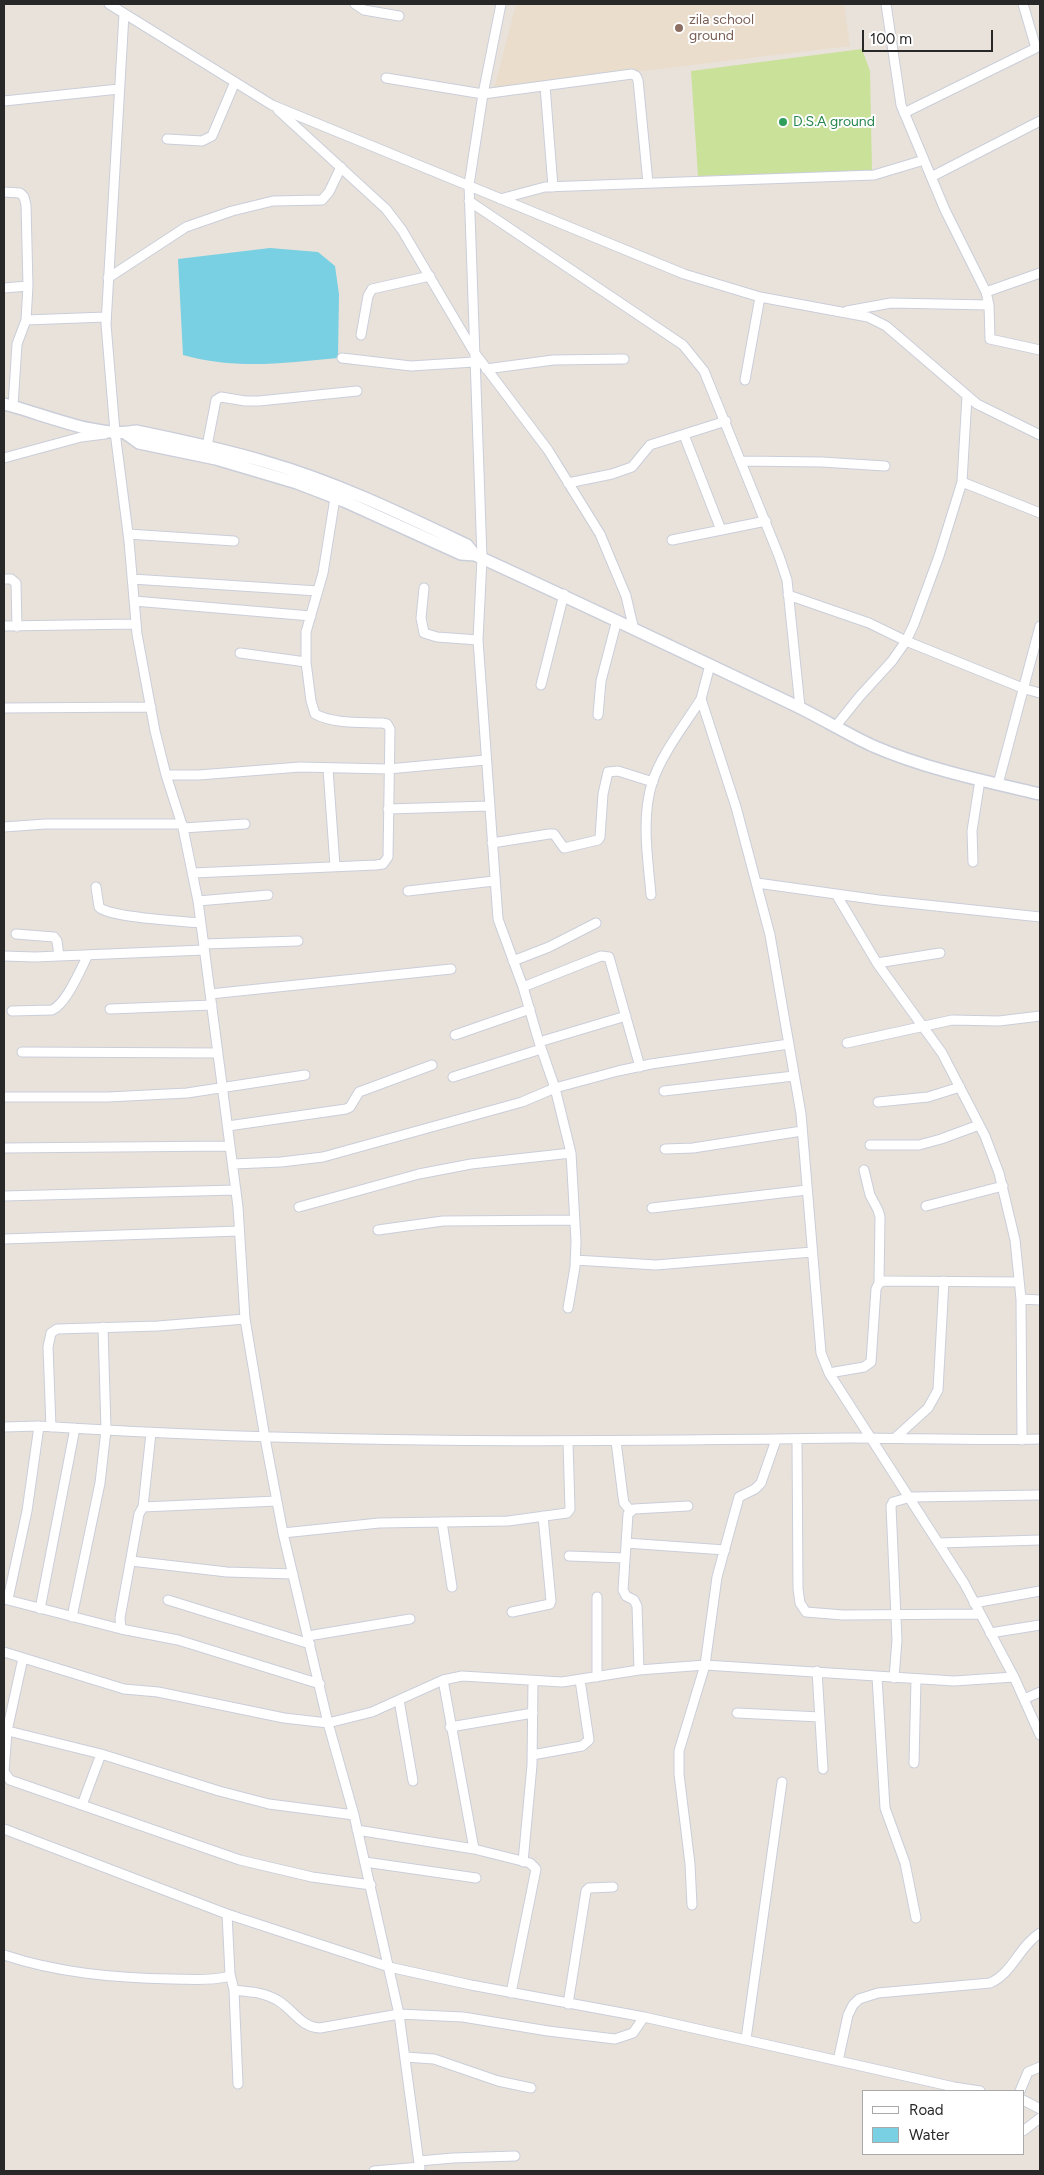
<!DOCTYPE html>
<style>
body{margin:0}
#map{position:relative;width:1044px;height:2175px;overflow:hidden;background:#e9e2db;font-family:Figtree,sans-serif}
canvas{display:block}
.frame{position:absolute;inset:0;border:5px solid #282828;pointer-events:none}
.legend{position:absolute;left:862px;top:2090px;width:162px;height:65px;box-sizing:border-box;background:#fff;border:1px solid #a9a9a9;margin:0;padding:6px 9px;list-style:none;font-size:15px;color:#282828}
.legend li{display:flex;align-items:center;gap:10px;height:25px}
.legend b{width:25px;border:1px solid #a9a9a9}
.scale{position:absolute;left:862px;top:30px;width:131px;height:22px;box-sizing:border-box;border:2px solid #282828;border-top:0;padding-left:6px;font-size:15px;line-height:18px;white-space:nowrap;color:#282828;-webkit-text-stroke:4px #fff;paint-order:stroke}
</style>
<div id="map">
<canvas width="1044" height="2175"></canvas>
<div class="frame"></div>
<ul class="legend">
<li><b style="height:6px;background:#fff"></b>Road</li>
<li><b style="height:14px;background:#78d0e2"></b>Water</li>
</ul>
<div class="scale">100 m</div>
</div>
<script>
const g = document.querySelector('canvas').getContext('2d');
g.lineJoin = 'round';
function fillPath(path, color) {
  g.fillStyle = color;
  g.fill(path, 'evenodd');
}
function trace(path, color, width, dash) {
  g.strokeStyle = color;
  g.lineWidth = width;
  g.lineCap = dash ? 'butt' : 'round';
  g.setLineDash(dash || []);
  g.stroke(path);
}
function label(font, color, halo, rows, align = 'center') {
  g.font = font + ' Figtree,sans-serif';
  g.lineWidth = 4;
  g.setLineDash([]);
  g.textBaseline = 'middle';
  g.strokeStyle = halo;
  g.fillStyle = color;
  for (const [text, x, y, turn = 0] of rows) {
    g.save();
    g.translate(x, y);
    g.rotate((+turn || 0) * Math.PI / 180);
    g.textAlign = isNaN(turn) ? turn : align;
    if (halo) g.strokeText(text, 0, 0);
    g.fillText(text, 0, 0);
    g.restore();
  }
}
fillPath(new Path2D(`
 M516,4H844L850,46L494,89Z`), '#eaddcc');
fillPath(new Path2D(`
 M862,49L870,71L872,172L698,176L691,71Z`), '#cae199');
fillPath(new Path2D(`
 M270,248L318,252L335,266L339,294L338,358C286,363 235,370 183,355L178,259Z`), '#78d0e2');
const minor = new Path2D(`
 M109,4L272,105L684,274L760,297L868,317L886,326L977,404L1040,435
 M355,4L364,10L399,16
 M501,4L483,94L469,185L482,558L478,640L498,919L523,987L539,1042L555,1088L571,1153L576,1241L575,1267L568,1308
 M886,4L901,105L945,210L986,292
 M124,14L106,324L115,432L129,541L137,634L155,731L166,775L183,828L198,901L238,1207L245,1319L265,1438L283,1533L328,1723L354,1815L399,2014L420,2171
 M386,78L483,94L632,74L636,76L638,80L648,183
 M545,86L553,187
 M4,101L119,89
 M278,110L386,209L402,230L474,352L548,450L600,534L626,596L634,630
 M904,113L1036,48L1023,4
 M167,139L202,141L212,136L235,82
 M931,177L1040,121
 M4,192L20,193L24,197L26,205L28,286L26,320L17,344L13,406
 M500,199L545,187L874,175L924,160
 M469,201L683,345L704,371L779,556L787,580L800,707
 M108,278L186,227L232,211L273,201L322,200L329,192L341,167
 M4,288L28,286
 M989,305L990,339L1040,350
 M847,311L891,303L989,305L986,292L1040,273
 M26,320L106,317
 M361,335L368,296L372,289L430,276
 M342,358L411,366L474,362
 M486,369L553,360L624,359
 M745,380L760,297
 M684,435L721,530
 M207,446L215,405L216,400L221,397L245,401H259L357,391
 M4,458L81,437L105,434
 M742,461L822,462L885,466
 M962,482L967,396
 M568,483L612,474L632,467L650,445L726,421
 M128,534L234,541
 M672,540L766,521
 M4,579H11L16,583L17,627
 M132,579L318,591
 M424,588L421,618L424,633L437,637L478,640
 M788,595L869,623L906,641L1025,689L1040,693
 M134,601L311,616
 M4,626L136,624
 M240,653L306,662
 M710,665L701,699L736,807L770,935L801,1114L821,1353L829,1373L964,1583L1014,1677L1040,1735
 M541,685L564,594
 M4,708L151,707
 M598,715L601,681L617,620
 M835,727L860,696L892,661L906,641L914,624L939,556L962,482L1040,513
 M328,769L335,866
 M166,775H199L300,767L388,769L486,760
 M998,784L1040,626
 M388,809L489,806
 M4,827L45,824H182
 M183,828L245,824
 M492,843L549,834H554L564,848L598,840L600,837L603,794L608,772L618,771L653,782
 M973,862L972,831L980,780
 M193,873L376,865L383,864L388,857L390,729L387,724L382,723C360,722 334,724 315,714L311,701L306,662V632L323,573L335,498
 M757,883L879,900L1040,917
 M96,887L99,907C110,918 182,921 201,923
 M408,891L494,881
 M836,894L877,963L942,1053L985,1136L999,1173L1015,1240L1021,1299L1022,1440
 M651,895C648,859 641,819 652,783C662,753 684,726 701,699
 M198,901L268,895
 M16,934L54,937L57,941L59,956
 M204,944L298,941
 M4,956L35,957L204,950
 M513,961L549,947L596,923
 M877,963L940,953
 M523,987L601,956L609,957L640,1067
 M210,994L451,969
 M110,1009L212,1005
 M12,1011L52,1010C67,1003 80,970 88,955
 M455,1035L530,1009
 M539,1042L626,1016
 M847,1043L952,1020L999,1021L1040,1016
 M22,1052L218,1053
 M453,1077L541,1049
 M664,1091L794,1076
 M4,1097H108L187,1093L305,1075
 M878,1102L928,1097L960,1087
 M228,1126L346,1109L350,1107L359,1092L432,1065
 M870,1145H919L941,1139L979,1125
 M4,1148L230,1146
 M665,1149L693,1148L802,1131
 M233,1164L281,1162L323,1157L522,1102L555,1088L618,1071L651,1064L789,1044
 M864,1170L870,1195L878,1210L880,1217L879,1283
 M4,1196L236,1190
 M926,1206L1003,1186
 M299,1207L419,1174L471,1164L571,1153
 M652,1208L807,1190
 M378,1230L443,1221L574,1220
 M4,1239L239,1231
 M575,1260L656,1265L812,1252
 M1021,1299L1040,1300
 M829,1373L864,1367L871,1362L876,1289L879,1283L884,1281L1019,1282
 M4,1427L39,1426C309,1444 579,1442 849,1438C913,1438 977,1441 1040,1439
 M51,1427L48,1347L51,1333L57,1329L158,1326L245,1319
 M895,1438L928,1408L938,1390L944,1281
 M616,1441L623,1497L624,1503L630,1510
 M797,1441L798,1589L800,1603L806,1612L843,1615L980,1614
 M143,1507L151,1433
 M442,1522L452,1587
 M283,1533L379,1523L508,1521L567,1513L570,1509L568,1442
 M626,1543L725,1550
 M939,1543L1040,1540
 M569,1556L625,1558
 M131,1561L227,1572L293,1574
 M597,1597V1677
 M4,1599L121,1629L178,1640L320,1684
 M8,1599L27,1511L39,1426
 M168,1600L310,1644
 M974,1603L1040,1591
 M40,1609L75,1428
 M512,1612L550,1604L551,1601L543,1516
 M72,1617L100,1483L106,1430L103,1327
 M121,1629L120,1618L139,1514L143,1507L277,1501
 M990,1633L1040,1625
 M308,1636L410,1619
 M4,1652L124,1689L158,1692L284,1718L328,1723L372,1712L443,1680L462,1676L562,1682L639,1670L705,1665L954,1681L1014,1677
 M23,1658L7,1731L4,1772L10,1780L240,1860L312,1877L371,1885
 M639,1670L637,1606L634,1600L626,1596L623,1590L628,1514L634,1509L688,1506
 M817,1671L823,1769
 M877,1677L885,1808L905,1863L916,1918
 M894,1678L897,1640L891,1506L893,1502L911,1497L1040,1495
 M443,1680L474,1849
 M1024,1699L1040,1692
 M399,1700L413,1781
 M737,1713L820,1717
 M450,1727L533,1713
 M4,1730L101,1754L219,1791L269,1804L354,1815
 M532,1755L582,1746L589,1740L580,1680
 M914,1763L916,1679
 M82,1805L101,1754
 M4,1829L227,1914L389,1967L471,1985L644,2017L954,2087L980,2091
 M357,1830L474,1849L530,1863L536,1869L511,1993
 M365,1862L476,1878
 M523,1862L532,1765L533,1681
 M692,1905L690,1864L679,1774V1751L705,1665L717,1577L739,1497L755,1489L761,1483L776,1440
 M4,1955C58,1973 115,1978 172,1979C190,1979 208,1981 226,1977L230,1974L227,1914
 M230,1974L234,1990L238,2084
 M234,1990C249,1992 264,1992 277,2000C293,2009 300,2027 320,2028L399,2014L463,2017L548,2031L615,2039L633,2033L644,2017
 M568,2004L586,1891L589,1888L613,1887
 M746,2039L782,1782
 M405,2057L434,2059L498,2081L531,2088
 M838,2061L848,2015L853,2005L859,1999L878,1993L990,1983C1013,1973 1019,1946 1040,1933
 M1020,2091L1028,2072L1040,2067
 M1023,2100L1040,2109
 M1023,2131L1040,2118
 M419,2161L453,2158L515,2156
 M374,2171L420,2167`);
const tertiary = new Path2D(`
 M4,404C41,413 99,439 136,431C180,440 223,449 266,462C336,482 402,514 467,545L475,555
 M125,433L139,443L216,459L297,483L344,501L461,554L475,555C580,603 685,653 790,703C818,716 845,733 873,746C926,769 984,781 1040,794`);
trace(minor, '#caced9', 11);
trace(tertiary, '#caced9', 14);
trace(minor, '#fff', 9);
trace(tertiary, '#fff', 11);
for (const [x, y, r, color] of [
 [679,28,5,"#8d6e63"],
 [783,122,5,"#2e9e5b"]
]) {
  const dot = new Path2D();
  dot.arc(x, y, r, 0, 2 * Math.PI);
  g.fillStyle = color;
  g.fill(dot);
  trace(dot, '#fff', 2);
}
label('14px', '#785e54', '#fff', [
 ["zila school",689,20],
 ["ground",689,36]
], 'left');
label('14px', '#27864d', '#fff', [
 ["D.S.A ground",793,122]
], 'left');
</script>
